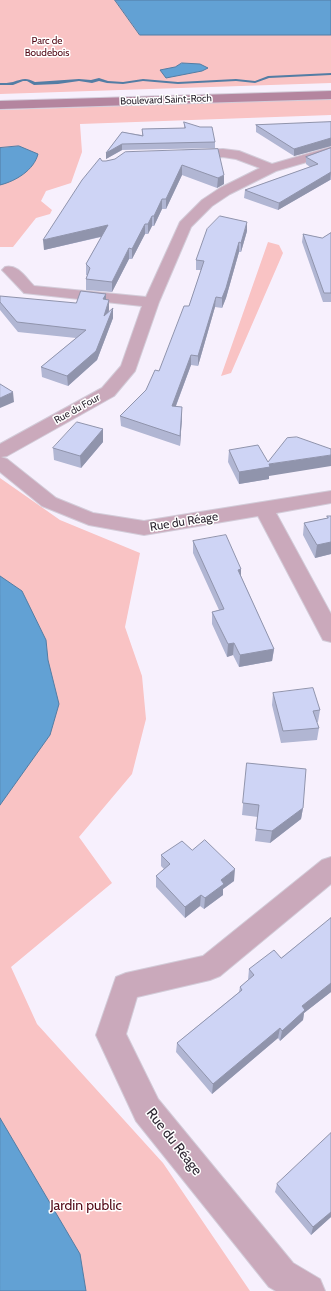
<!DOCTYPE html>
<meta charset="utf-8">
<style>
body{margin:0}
canvas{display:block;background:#f7f0fd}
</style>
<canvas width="331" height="1291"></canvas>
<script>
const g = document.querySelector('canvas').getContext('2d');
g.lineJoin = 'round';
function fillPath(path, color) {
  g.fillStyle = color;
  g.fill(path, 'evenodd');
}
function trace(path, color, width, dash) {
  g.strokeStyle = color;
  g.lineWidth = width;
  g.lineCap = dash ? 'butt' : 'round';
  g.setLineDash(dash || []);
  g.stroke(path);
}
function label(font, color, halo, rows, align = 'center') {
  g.font = font + ' Cabin,sans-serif';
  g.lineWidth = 3;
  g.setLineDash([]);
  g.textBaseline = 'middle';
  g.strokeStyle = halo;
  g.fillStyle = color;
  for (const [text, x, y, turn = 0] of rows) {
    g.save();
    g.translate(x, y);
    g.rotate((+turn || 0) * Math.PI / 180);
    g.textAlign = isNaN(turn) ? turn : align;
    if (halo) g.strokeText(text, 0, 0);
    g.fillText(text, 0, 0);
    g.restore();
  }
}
fillPath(new Path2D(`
 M0,0H331V83L0,94Z
 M331,99V115L80,124L82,152L71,183L46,191L41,201L52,210L50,214L36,218L13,247H0V110Z
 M268,242L279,245L283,253L231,373L221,376Z
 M0,478L60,520L140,553L125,627L142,676L146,719L132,774L79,837L112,883L11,967L37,1024L163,1163L250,1291H0Z`), '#f9c3c4');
const water = new Path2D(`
 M115,0H331V35H140Z
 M182,63L200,64L208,68L202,71L166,78L160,70L175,67Z
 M19,146L38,154C34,170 16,181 0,185V148Z
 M0,576L22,591L46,640L48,660L59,704L50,735L0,805Z
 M0,1118L80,1254L86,1291H0Z`);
fillPath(water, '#62a1d4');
trace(water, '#537da4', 1);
fillPath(new Path2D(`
 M331,73V75L269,78L255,83L236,81L178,84L143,81L123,84L107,83L99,81L92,83L79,81L58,84L34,85L27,81H23L13,85H0V83C4,83 9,83 13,82C22,79 26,77 35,82L79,79L91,80L99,78L108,81L123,82L143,79L178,82L236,79L255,81L268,76Z`), '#537da4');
const street = new Path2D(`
 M331,147V155L276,171L230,194L212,206L191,227L159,302L135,371L114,396L7,456L1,457L7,459L56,498L93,513L144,521L331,491V503L276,513L331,614V642L323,640L258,516L144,535L89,525L42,506L0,472V444L102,388L121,366L142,306L24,293L5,273L2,270L5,267C18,264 25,277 34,286L146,297L180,222L202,200L220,188L260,168L236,159L223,157L188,158L183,157L182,154L183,151L223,149L239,151L272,164Z
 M331,857V884L220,976L210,980L137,997L126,1034L158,1099L293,1263L320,1279L325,1291H276L269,1287L136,1121L96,1035L116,977L126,973L203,956L322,860Z`);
const secondary = new Path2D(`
 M331,91V99L0,109V101Z`);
trace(street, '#d3ccd9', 2);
trace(secondary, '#d3ccd9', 2);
fillPath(street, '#caa9bb');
fillPath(secondary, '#b4859f');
fillPath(new Path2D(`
 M184,122L215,142V148L122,150L106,159V153L122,132L142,135V129L184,128Z
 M331,122V146L294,156L256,132V125Z
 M331,148V180H330L278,210L244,198L245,190L310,167L306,164V157Z
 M218,149L224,184L217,188L182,175L166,209H162L154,226H152L148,234H145L132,259H129L112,292L86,290V279L87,275H86V264L101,237L44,250L102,161H106Z
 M247,231L241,252H239L226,298L222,308L215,307L198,366L191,365L176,406L182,417L180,446L121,426L120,416L146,390L159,371L189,306L201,270H196V260Z
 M331,233V302H323L302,242L303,234L322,238Z
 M106,300L109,310V312L113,318L97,360L68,386L42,377L41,367L76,338L18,332L0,310V302L76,303Z
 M103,429V442L81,468L54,460L53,448Z
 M229,450L269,476V479L239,484L228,462Z
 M327,516H331V554L315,558L303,535L304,523L327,518Z
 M193,541L241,569V576L274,649L272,661L239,667L233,655L227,657L212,624V612L219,610L193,553Z
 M273,693L320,710L318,722H317L319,728L317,740L281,743L272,705Z
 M247,763L303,808L301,819L270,843L255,841L258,817L242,815Z
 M192,850L234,881L223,889V895L204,909L200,906L185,918L156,887V876L164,869L161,866V855Z
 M331,918V992L304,1013L303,1020L280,1041L278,1038L212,1094L176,1052L177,1043L239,992L240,987L248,980L249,969L281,958Z
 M331,1133V1217L311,1235L275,1192L277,1184Z`), '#b1b6d3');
fillPath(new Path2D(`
 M331,138V146L294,156V149Z
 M122,144V150L106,159V153Z
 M182,165V175L166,209V199Z
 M331,172L330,180L278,210L279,203Z
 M224,175V184L217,188L218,178Z
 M162,199V209L154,226V216Z
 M152,216V226L148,234V224Z
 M247,222V231L241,252V243Z
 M145,224V234L132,259V249Z
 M108,225V235L44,250L43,240Z
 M239,242V252L226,298L222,308V298Z
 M129,248V259L112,292V282Z
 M106,294V304L103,299Z
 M216,297L215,307L198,366V356Z
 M109,300V310L104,325V316Z
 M113,308V318L97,360L68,386L67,376Z
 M191,355V365L172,416V406Z
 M13,392L14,402L0,408V398Z
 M182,407V417L180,446V436Z
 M103,429V442L81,468L80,456Z
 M331,455V466L269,476V479L239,484V472L269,464Z
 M331,542V554L315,558L317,545Z
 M241,569V581L238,570Z
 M234,643L233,655L227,657L228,644Z
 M274,649L272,661L239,667L240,655Z
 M303,808L301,819L270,843L272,831Z
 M235,869L234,881L223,889V895L204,909L205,898L221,880Z
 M201,895L200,906L185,918V907Z
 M331,983V992L304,1013L303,1020L280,1041L282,1031L302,1006Z
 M280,1028L278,1038L212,1094L213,1084Z
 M331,1212V1217L311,1235L313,1227Z`), '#9094ac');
const building = new Path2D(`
 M184,122L200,127H212L215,142L122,144L106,153L122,132L143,136L142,129L185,128Z
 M331,122V138L294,149L256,125Z
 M331,148V172L279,203L245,190L318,164L306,157Z
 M218,149L224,175L218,178L182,165L166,199H162L154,216H152L148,224H145L132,249L129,248L112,282L86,279L90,268L86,264L108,225L43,240L82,180L100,158L102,161H106L115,159L125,152Z
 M220,216L247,222L241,243L239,242L226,288L222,298L216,297L198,356L191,355L172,406L182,407L180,436L120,416L146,390L155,370L159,371L184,306H189L204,261L196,260L207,229Z
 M331,233V293H324L303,234L322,238Z
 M81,291L106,294L103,299L109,300L104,316L113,308L96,351L67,376L41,367L86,330L17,322L0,302V296L76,303Z
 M0,384L13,392L0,398Z
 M77,422L103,429L80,456L53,448Z
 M297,437L331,449V455L269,464L270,467L239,472L229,450L258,445L268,462L287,438Z
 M327,516H331V542L317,545L304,523L328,518Z
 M226,535L241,569L238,570L274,649L240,655L234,643L228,644L212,612L224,609L193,541Z
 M313,688L320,710L313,711L319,728L283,731L273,693Z
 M247,763L306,769L303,808L272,831L256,829L259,805L243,803Z
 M205,840L235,869L221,880L224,884L205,898L201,895L185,907L156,876L170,864L161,855L182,841L192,850Z
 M331,918V983L302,1006L305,1010L282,1031L280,1028L213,1084L177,1043L242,990L240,987L254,975L249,969L274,950L281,958Z
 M331,1133V1212L313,1227L277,1184Z`);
fillPath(building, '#ced4f5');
trace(building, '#9094ac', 1);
label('10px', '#520916', '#fff', [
 ["Parc de",47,41],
 ["Boudebois",47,53]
]);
label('10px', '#2f2833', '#fff', [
 ["Boulevard Saint-Roch",166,100,-2],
 ["Rue du Four",77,409,-29]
]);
label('12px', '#2f2833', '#fff', [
 ["Rue du Réage",184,522,-9]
]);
label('14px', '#2f2833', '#fff', [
 ["Rue du Réage",174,1142,52]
]);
label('14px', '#520916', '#fff', [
 ["Jardin public",86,1206]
]);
</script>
